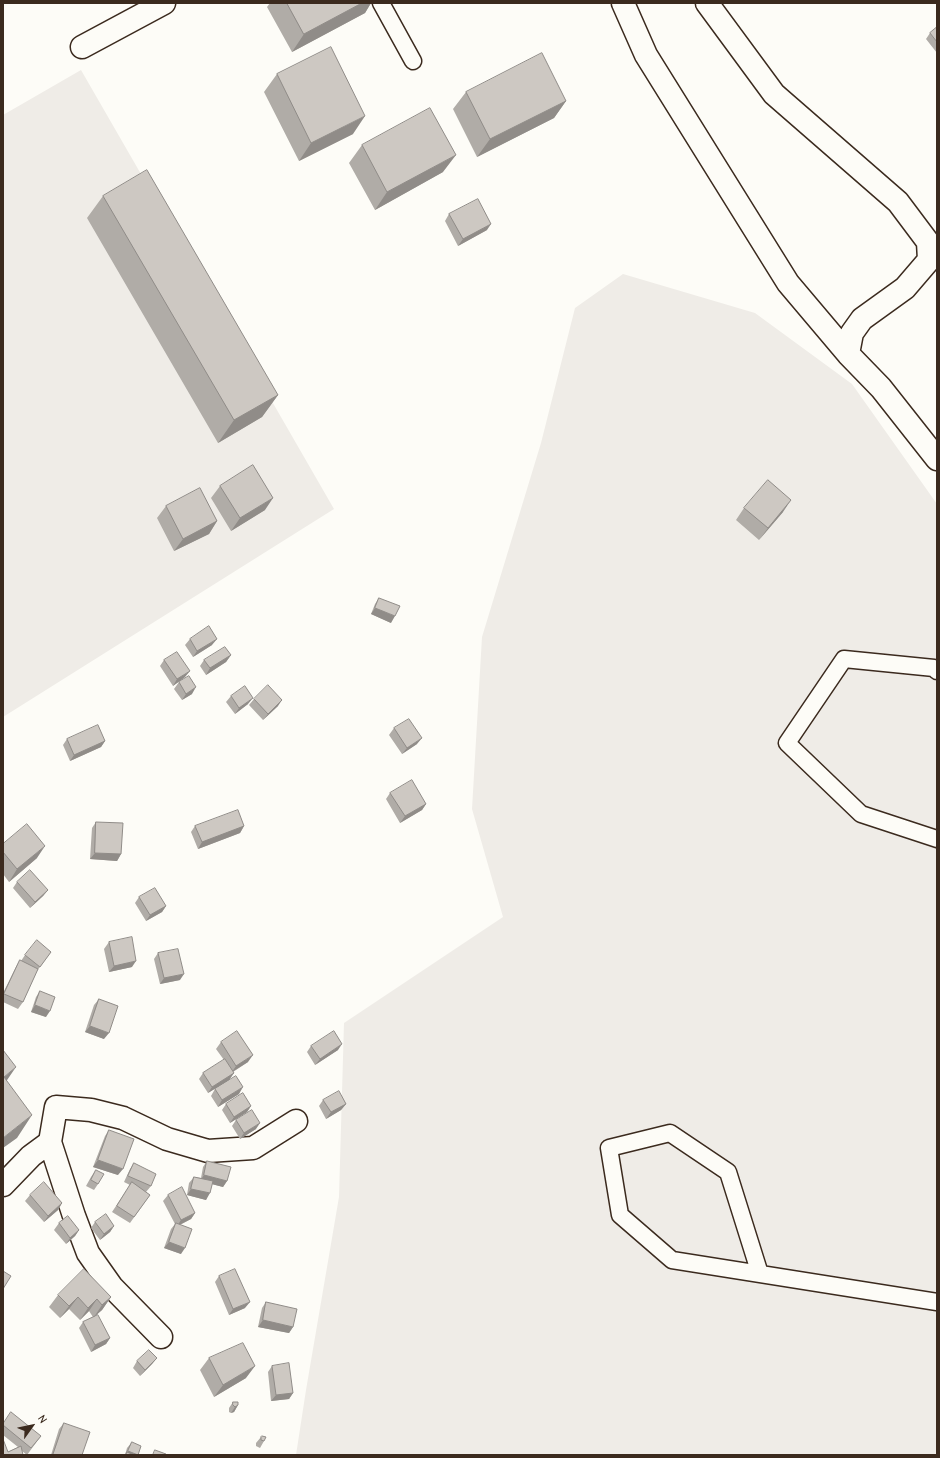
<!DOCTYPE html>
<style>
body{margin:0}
#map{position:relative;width:940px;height:1458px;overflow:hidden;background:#fdfcf7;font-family:"Comic Neue",sans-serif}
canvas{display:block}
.frame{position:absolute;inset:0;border:4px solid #3b2a1e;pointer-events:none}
.north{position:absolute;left:12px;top:1406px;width:40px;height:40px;-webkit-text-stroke:3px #fdfcf7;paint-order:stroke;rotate:57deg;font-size:11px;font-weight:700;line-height:16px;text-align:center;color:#3b2a1e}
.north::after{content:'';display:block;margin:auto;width:14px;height:18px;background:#3b2a1e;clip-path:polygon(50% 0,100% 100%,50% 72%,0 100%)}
</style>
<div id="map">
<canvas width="940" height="1458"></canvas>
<div class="frame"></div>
<div class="north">N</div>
</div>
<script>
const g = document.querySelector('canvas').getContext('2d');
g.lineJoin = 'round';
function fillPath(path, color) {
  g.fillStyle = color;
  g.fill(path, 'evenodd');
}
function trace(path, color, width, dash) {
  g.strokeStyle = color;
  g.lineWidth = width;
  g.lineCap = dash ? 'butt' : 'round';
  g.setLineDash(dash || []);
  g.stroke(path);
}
fillPath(new Path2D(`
 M81,70L334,509L3,717V115Z
 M623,274L755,313L852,384L937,504V1455H296L306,1390L339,1197L344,1023L503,917L472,809L482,637L541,443L575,308Z`), '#efece7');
const service = new Path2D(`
 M381,3L413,61
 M937,671L934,668L844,659L787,743L861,814L937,839
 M760,1274L728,1172L670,1133L609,1148L620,1215L672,1260L937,1302`);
const minor = new Path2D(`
 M623,3L646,55L788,283L848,354
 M707,3L774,94L898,202L928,242L929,260L905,288L862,319L852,333L848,354L881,388L937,459
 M82,47L164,3
 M3,1185L31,1156L50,1142
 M161,1337L112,1287L88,1253L74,1216L50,1142L56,1107L91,1110L123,1118L167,1139L208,1151L253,1148L296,1121`);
trace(service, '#3b2a1e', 19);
trace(minor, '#3b2a1e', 25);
trace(service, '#fdfcf7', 16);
trace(minor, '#fdfcf7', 22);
fillPath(new Path2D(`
 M270,3H371L365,13L292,52L267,7Z
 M937,27V53L926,39L930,33Z
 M277,74L353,134L299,161L264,92Z
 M466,92L566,101L554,118L477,157L453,109Z
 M362,145L443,172L375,210L349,163Z
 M103,196L278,395L262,417L218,443L87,218Z
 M449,214L487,230L458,246L445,221Z
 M220,486L265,510L231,531L211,498Z
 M166,506L217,521L209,534L174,551L157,518Z
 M744,508L783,512L759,540L736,520Z
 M379,598L391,623L371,614L375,604Z
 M190,639L212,645L193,657L185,645Z
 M231,655L226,662L206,675L200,666L204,660Z
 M164,660L185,677L173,686L160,666Z
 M179,682L192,694L182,700L174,689Z
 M231,696L248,704L235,714L226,702Z
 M254,699L278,706L263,720L249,705Z
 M394,728L417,744L402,754L389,735Z
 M67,739L105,741L101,747L70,761L63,745Z
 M390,793L426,804L422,810L400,823L386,799Z
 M96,822L121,854L117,861L90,859L92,828Z
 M195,826H244L240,833L198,849L191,832Z
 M3,844L37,858L9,882L3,874Z
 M17,882L48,890L43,896L30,908L13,888Z
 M139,897L166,906L162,912L146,921L135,903Z
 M109,942L132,967L109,972L104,949Z
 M51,952L37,971L23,1002L18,1009L3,1002V993L16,967L20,960L21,961L25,955Z
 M158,953L180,980L160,984L154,959Z
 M40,991L46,1017L31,1012L36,997Z
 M99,999L104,1039L85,1032L94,1005Z
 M221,1042L248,1062L233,1072L234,1073L229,1080L208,1093L199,1079L203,1073L224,1060L216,1049Z
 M311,1046L338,1050L315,1065L307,1052Z
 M215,1089L239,1094L218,1107L211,1096Z
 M323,1100L346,1104L341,1110L326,1119L319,1106Z
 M226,1104L251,1106L247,1112L230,1123L222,1110Z
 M236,1120L256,1129L240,1139L232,1126Z
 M109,1130L118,1175L93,1167L105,1136Z
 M207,1161L227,1181L223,1187L212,1184L206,1200L187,1195L189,1183L194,1177L201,1178L203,1167Z
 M134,1163L151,1186L146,1192L150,1195L130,1223L112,1212L130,1185L124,1182L130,1169Z
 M96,1170L98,1184L94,1190L86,1186L91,1177Z
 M30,1195L62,1203L58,1210L44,1222L25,1201Z
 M168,1195L195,1213L191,1219L180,1225L181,1254L164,1248L171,1229L175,1224L163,1201Z
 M95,1222L114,1226L110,1232L100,1240L91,1228Z
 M59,1223L79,1230L75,1236L66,1244L54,1230Z
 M219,1276L245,1308L229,1315L215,1282Z
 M58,1295L111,1297L102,1310L95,1316L110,1338L106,1344L91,1352L79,1328L83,1322L93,1317L89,1311L80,1320L69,1309L60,1318L49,1307Z
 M266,1302L293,1327L289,1333L258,1327L262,1308Z
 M157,1358L152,1364L140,1376L133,1368L137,1361Z
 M209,1358L246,1378L214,1397L200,1370Z
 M272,1366L293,1393L289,1399L271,1401L268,1372Z
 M233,1402L238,1405L234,1412L231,1413L229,1412V1408Z
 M64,1423L82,1455H51L59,1429Z
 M3,1424L41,1436L27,1455L22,1451L8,1452L18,1447L3,1435Z
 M261,1437L264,1441L260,1448L256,1446V1443Z
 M132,1442L137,1455H125L127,1448Z`), '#b0aca7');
fillPath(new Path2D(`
 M362,3H371L365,13L292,52L304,34Z
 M566,101L554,118L477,157L490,139Z
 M365,116L353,134L299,161L311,143Z
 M456,155L443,172L375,210L387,192Z
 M491,224L487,230L458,246L463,239Z
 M278,395L262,417L218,443L234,420Z
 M273,498L265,510L231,531L240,518Z
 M791,500L783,512L759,540L768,528Z
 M217,521L209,534L174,551L183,539Z
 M375,608L395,616L391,623L371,614Z
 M217,639L212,645L193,657L197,651Z
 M231,655L226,662L206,675L210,668Z
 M190,671L185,677L173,686L177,679Z
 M196,687L192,694L182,700L186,694Z
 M253,698L248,704L235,714L239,708Z
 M282,700L278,706L263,720L268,714Z
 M422,738L417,744L402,754L407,748Z
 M105,741L101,747L70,761L74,755Z
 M426,804L422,810L400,823L405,816Z
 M244,826L240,833L198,849L202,842Z
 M45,846L37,858L9,882L17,869Z
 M95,853L121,854L117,861L90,859Z
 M48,890L43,896L30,908L35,902Z
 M166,906L162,912L146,921L150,915Z
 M136,961L132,967L109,972L114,966Z
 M184,974L180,980L160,984L164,978Z
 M35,1005L50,1011L46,1017L31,1012Z
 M90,1026L109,1033L104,1039L85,1032Z
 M342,1044L338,1050L315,1065L320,1059Z
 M253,1055L248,1062L232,1072L236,1066Z
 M16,1067L3,1086V1078Z
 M234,1073L229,1080L208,1093L212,1087Z
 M243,1087L239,1094L218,1107L222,1100Z
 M346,1104L341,1110L326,1119L331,1112Z
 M251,1106L247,1112L230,1123L234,1117Z
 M32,1115L17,1138L3,1148V1138Z
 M260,1123L256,1129L240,1139L244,1133Z
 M98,1160L123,1169L118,1175L93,1167Z
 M204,1175L227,1181L223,1187L200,1181Z
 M191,1189L210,1193L206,1200L187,1195Z
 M62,1203L58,1210L44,1222L48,1216Z
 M195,1213L191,1219L177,1226L181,1220Z
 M114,1226L110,1232L100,1240L104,1234Z
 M79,1230L75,1236L66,1244L70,1238Z
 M169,1242L185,1248L181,1254L164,1248Z
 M78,1297L69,1309L60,1318L69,1306Z
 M111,1297L102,1310L94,1317L102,1305Z
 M97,1299L89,1311L80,1320L88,1308Z
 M250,1302L245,1308L229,1315L233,1309Z
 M263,1320L293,1327L289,1333L258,1327Z
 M110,1338L106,1344L91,1352L95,1345Z
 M157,1358L152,1364L140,1376L145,1370Z
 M255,1366L246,1378L214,1397L223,1385Z
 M293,1393L289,1399L271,1401L276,1395Z
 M238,1405L234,1412L231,1413L235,1407Z
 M128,1451L138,1455H126Z`), '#908c88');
const building = new Path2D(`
 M287,3H362L304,34Z
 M937,27V42L930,33Z
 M331,47L365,116L311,143L277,74Z
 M542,53L566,101L490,139L466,92Z
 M430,108L456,155L387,192L362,145Z
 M147,170L278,395L234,420L103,196Z
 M478,199L491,224L463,239L449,214Z
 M253,465L273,498L240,518L220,486Z
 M768,480L791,500L768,528L744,508Z
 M200,488L217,521L183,539L166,506Z
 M379,598L400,606L395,616L375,608Z
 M209,626L217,639L197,651L190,639Z
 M225,647L231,655L210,668L204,660Z
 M177,652L190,671L177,679L164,660Z
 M189,676L196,687L186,694L179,682Z
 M268,685L282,700L268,714L254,699Z
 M245,686L253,698L239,708L231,696Z
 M409,719L422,738L407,748L394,728Z
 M98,725L105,741L74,755L67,739Z
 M412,780L426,804L405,816L390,793Z
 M238,810L244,826L202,842L195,826Z
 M96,822L123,823L121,854L95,853Z
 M27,824L45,846L17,869L3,852V844Z
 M30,870L48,890L35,902L17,882Z
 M155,888L166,906L150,915L139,897Z
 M132,937L136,961L114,966L109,942Z
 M37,940L51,952L40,967L25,955Z
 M178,949L184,974L164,978L158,953Z
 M20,960L38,969L23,1002L4,994Z
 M40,991L55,997L50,1011L35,1005Z
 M99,999L118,1006L109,1033L90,1026Z
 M237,1031L253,1055L236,1066L221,1042Z
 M334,1031L342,1044L320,1059L311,1046Z
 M3,1050L16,1067L4,1077L32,1115L3,1138Z
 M225,1059L234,1073L212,1087L203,1073Z
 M236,1076L243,1087L222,1100L215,1089Z
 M339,1091L346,1104L331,1112L323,1100Z
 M243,1093L251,1106L234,1117L226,1104Z
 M252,1110L260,1123L244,1133L236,1120Z
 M109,1130L134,1139L123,1169L98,1160Z
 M207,1161L231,1167L227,1181L204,1175Z
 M134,1163L156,1174L151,1186L128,1176Z
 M96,1170L104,1174L98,1184L91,1180Z
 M194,1177L213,1181L210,1193L191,1189Z
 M44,1182L62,1203L48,1216L30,1195Z
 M132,1182L150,1195L134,1217L117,1206Z
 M182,1187L195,1213L181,1220L168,1195Z
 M106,1214L114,1226L104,1234L95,1222Z
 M68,1216L79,1230L70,1238L59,1223Z
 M176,1223L192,1229L185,1248L169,1242Z
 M84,1269L111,1297L102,1305L97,1299L88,1308L78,1297L69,1306L58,1295Z
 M235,1269L250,1302L233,1309L219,1276Z
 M3,1271L11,1276L3,1289Z
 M266,1302L297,1309L293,1327L263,1320Z
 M98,1315L110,1338L95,1345L83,1322Z
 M243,1343L255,1366L223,1385L209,1358Z
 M149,1350L157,1358L145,1370L137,1361Z
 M289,1363L293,1393L276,1395L272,1366Z
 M233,1402H238V1405L235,1407L233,1405Z
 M11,1412L41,1436L31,1448L3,1425V1424Z
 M64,1423L90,1432L82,1455H53Z
 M262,1436L266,1437L264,1441L261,1440V1437Z
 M3,1439L8,1452L21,1446L23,1455H3Z
 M132,1442L141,1446L138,1455L128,1451Z
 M155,1450L166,1454V1455H153Z
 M127,1452L134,1455H126Z`);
fillPath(building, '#cdc8c2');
trace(building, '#908c88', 1);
</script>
